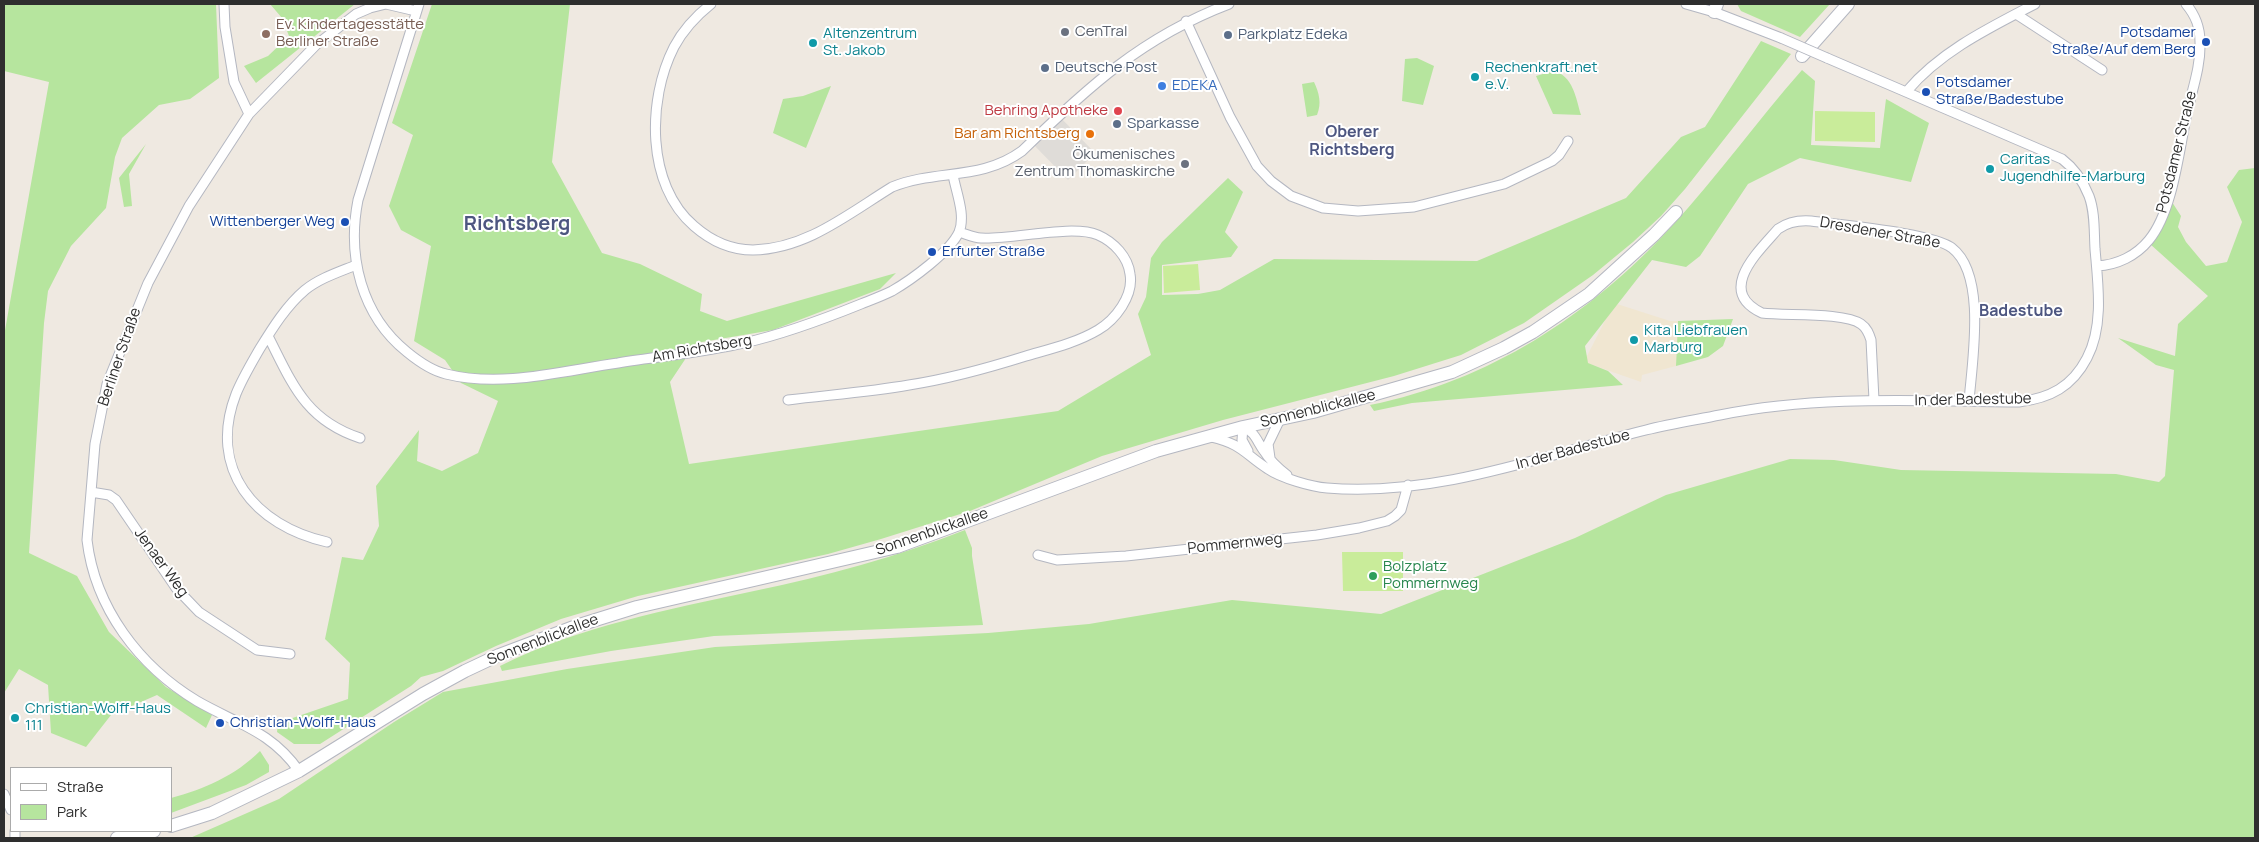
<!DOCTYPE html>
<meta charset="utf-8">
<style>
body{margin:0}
#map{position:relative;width:2259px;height:842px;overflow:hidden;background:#efe9e1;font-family:Manrope,sans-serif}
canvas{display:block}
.frame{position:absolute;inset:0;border:5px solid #2e2e2e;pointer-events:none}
.legend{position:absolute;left:10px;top:767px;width:162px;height:65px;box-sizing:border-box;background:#fff;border:1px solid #ababab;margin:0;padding:6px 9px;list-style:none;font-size:15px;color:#2e2e2e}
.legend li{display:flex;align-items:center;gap:10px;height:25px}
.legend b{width:25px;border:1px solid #ababab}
</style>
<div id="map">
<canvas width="2259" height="842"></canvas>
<div class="frame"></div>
<ul class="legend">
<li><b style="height:6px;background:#fff"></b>Straße</li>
<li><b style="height:14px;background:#b6e59e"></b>Park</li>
</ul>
</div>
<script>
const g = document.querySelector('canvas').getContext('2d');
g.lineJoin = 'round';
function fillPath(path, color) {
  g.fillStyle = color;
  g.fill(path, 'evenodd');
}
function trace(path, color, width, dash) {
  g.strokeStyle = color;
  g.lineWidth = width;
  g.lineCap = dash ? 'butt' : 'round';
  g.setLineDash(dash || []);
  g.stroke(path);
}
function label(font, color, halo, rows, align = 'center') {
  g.font = font + ' Manrope,sans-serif';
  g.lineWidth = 4;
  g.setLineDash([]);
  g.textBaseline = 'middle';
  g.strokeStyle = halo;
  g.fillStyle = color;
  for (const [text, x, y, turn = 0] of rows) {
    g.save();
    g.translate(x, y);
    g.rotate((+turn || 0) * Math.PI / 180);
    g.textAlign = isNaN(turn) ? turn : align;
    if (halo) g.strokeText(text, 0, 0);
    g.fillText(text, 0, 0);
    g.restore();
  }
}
fillPath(new Path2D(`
 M1614,303L1670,321H1678L1676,366L1642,375L1641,382L1584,362Z`), '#f0e6d1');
fillPath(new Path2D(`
 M4,4H216L219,78L190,99L159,105L122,138L115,157L106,208L71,246L48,291L44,323L29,553L77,576L109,632L166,687L212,715L206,728L157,695L111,715L86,747L51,733L48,685L19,669L4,693V336L49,82L4,71Z
 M270,4H355L256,83L244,66L268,56L289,36L282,18Z
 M432,4H570L552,162L602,253L640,264L702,294L700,311L727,321L896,273L880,289L773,330L696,343L670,382L689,464L1058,411L1151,355L1138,314L1146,297L1151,258L1162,242L1228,178L1243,192L1225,232L1238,247L1231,257L1162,265V295L1198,294L1220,290L1274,259L1477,261L1626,198L1681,137L1705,127L1761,41L1791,54L1685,189L1661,216L1633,242L1593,275L1524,323L1461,355L1394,376L1223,420L1102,456L970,511L881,539L828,554L638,596L561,619L496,646L443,671L421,677L411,686L320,744H294L277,732L278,723L348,699L350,663L325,639L342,557L363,560L379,526L376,486L419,430L417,461L442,471L478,453L498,401L461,383L445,360L414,341L431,246L401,230L389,206L413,135L392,123Z
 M1737,4H1830L1800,37L1741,11Z
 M1417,58L1434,66L1423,105L1402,101L1405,59Z
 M1802,70L1815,81L1811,145L1880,148L1886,99L1929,123L1911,182L1800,158L1748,184L1700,256L1686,267L1652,260L1585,346L1588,363L1608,371L1623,385L1412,403L1374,411L1370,405C1489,381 1589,316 1671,227C1717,177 1757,121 1802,70Z
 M1553,71C1573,75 1576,98 1581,115L1553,114L1536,76Z
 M1314,82C1319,93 1322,103 1317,115L1307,117L1302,84Z
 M831,86L806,148L773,133L783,99L803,96Z
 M146,144L129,174L132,206L124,207L119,178Z
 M2255,168V838H190L279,799L394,722L443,692L567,669L715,647L988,633L1089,624L1232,600L1381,614L1575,538L1666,495L1790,459L1834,460L1901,470L2116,474L2159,482L2165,476L2174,370L2156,365L2118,338L2175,356L2178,324L2208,296L2150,244L2172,202L2181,216L2178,227L2186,242L2206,266L2227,262L2242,222L2227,187L2239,170Z
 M1733,319L1723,346L1708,357L1676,366L1678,321Z
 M965,530L972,548V556L983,625L714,636L611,651L502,671L500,666C580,626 667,610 754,591C826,576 897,557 965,530Z
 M260,751L269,765V772L246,785L171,813V798C204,789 235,776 260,751Z`), '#b6e59e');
fillPath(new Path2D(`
 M1815,111L1875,112V142L1815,141Z
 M1198,264L1200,290L1164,293L1163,266Z
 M1342,552H1403V591H1343Z`), '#c9ec9a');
fillPath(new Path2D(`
 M1059,116L1095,153L1068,180L1031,142Z`), '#dfdcd8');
const street = new Path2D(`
 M224,4L225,27L234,82L249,114
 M419,4L358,200C347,256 361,315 407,352C418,361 433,371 446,374C502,388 562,371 618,363C659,356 703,353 744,343C784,334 824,319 861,304C871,300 882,296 892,291C911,280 950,252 959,232C966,215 956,192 953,175
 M711,4C696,16 683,30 674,47C647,100 646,185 694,226C710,240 731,250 753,250C806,249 848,214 892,187C936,169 981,181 1022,151C1087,88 1142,37 1229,4
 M1686,4L1714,12L1781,38
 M2016,14L2102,70
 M1186,21L1230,117L1257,166L1271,181L1291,196L1323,208L1358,211L1414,207L1504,184L1552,161L1559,155L1568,141
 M1907,91C1941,51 1989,28 2035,4
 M2097,266C2117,265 2136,256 2149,240C2173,211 2179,150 2187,113C2192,90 2201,66 2200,42C2200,27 2196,16 2186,4
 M268,336C292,383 305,420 360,438
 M788,400C828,395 869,392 909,385C948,379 988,368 1026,356C1050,349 1076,343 1098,330C1115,320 1134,296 1130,274C1128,257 1114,242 1098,235C1072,224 1011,240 981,238C974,238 966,234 959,232
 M1874,400L1871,340C1869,334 1867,328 1861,324C1844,312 1786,316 1762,313C1716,291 1757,253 1778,229C1788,222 1798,220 1811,221C1839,225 1934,233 1952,248C1987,275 1972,362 1969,401
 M1211,437C1244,445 1243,453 1268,469C1281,478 1312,487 1327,488C1436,497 1542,456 1646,430C1670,424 1695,420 1720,415C1818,395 1919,401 2019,402C2050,398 2072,387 2087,358C2104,326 2098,284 2095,249C2094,231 2095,212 2089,196C2083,181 2074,168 2062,159L1827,58
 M1248,451L1242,440L1243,427C1256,433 1256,440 1264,451C1270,461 1278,468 1287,475
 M1270,458L1268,444L1280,419
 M91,492L109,495L116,500L176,588L199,612L257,650L290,654
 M327,542C255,526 207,469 236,394C242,379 251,364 259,350C272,329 286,306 305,290C320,278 339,272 356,265
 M1038,555L1057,560L1126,556L1317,535L1359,528L1387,521L1395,516L1401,510L1408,485
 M299,771C271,731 237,724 197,701C139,666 95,608 87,540L95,444L107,384L148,283L189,206L249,114L316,45L356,14L370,8L386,4L416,11
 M4,794L11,810
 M15,831V838`);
const secondary = new Path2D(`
 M1714,12L1717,4
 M1802,56L1848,4
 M171,826L212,813L299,771L423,694L465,671L499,655L576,626L637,607L897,547L1156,451L1243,427L1313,412L1452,372L1504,348L1533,332L1589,294L1654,235L1676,212
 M117,838L154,831`);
trace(street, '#b4b7c1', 11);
trace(secondary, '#b4b7c1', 14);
trace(street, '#fff', 9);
trace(secondary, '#fff', 12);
const streetBridge = new Path2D(`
 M1781,38L1827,58`);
trace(streetBridge, '#b4b7c1', 11, []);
trace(streetBridge, '#fff', 9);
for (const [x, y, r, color] of [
 [1065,32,5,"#6b7280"],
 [266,34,5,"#8d6e63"],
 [1228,35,5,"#5c6f8a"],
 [2206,42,5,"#1a4fb4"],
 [813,43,5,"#0f9aa8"],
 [1045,68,5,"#5c6f8a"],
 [1475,77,5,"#0f9aa8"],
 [1162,86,5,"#3f7fe0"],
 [1926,92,5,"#1a4fb4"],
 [1118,111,5,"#e0444e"],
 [1117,124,5,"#5c6f8a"],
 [1090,134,5,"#e8710a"],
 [1185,164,5,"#6b7280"],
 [1990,169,5,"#0f9aa8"],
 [345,222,5,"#1a4fb4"],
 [932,252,5,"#1a4fb4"],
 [1634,340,5,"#0f9aa8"],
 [1373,576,5,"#2e9e5b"],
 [15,718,5,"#0f9aa8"],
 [220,723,5,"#1a4fb4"]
]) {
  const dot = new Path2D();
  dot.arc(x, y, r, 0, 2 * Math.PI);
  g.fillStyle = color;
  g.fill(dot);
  trace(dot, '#fff', 2);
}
label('15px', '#785e54', '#fff', [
 ["Ev. Kindertagesstätte",276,25],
 ["Berliner Straße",276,42]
], 'left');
label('15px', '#5b616d', '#fff', [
 ["CenTral",1075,32],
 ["Ökumenisches",1175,155,"right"],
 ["Zentrum Thomaskirche",1175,172,"right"]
], 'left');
label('15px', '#164399', '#fff', [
 ["Potsdamer",2196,33,"right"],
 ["Straße/Auf dem Berg",2196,50,"right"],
 ["Potsdamer",1936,83],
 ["Straße/Badestube",1936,100],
 ["Wittenberger Weg",335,222,"right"],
 ["Erfurter Straße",942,252],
 ["Christian-Wolff-Haus",230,723]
], 'left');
label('15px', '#0d838f', '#fff', [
 ["Altenzentrum",823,34],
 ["St. Jakob",823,51],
 ["Rechenkraft.net",1485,68],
 ["e.V.",1485,85],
 ["Caritas",2000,160],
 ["Jugendhilfe-Marburg",2000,177],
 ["Kita Liebfrauen",1644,331],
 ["Marburg",1644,348],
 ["Christian-Wolff-Haus",25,709],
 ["111",25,726]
], 'left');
label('15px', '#4e5e75', '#fff', [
 ["Parkplatz Edeka",1238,35],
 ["Deutsche Post",1055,68],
 ["Sparkasse",1127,124]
], 'left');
label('15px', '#366cbe', '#fff', [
 ["EDEKA",1172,86]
], 'left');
label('15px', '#be3a42', '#fff', [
 ["Behring Apotheke",1108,111]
], 'right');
label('15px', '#c56008', '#fff', [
 ["Bar am Richtsberg",1080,134]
], 'right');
label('15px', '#2e2e2e', '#fff', [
 ["Potsdamer Straße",2177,152,-76],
 ["Dresdener Straße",1880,233,10],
 ["Am Richtsberg",702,349,-10],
 ["Berliner Straße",120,357,-71],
 ["In der Badestube",1973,400,-1],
 ["Sonnenblickallee",1318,409,-14],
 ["In der Badestube",1573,450,-15],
 ["Sonnenblickallee",932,532,-19],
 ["Pommernweg",1235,544,-6],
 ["Jenaer Weg",161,563,54],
 ["Sonnenblickallee",543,640,-21]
]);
label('15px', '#27864d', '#fff', [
 ["Bolzplatz",1383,567],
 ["Pommernweg",1383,584]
], 'left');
label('bold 16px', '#4d5680', '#fff', [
 ["Oberer",1352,133],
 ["Richtsberg",1352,151],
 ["Badestube",2021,312]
]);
label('bold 20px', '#4d5680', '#fff', [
 ["Richtsberg",517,224]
]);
</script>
